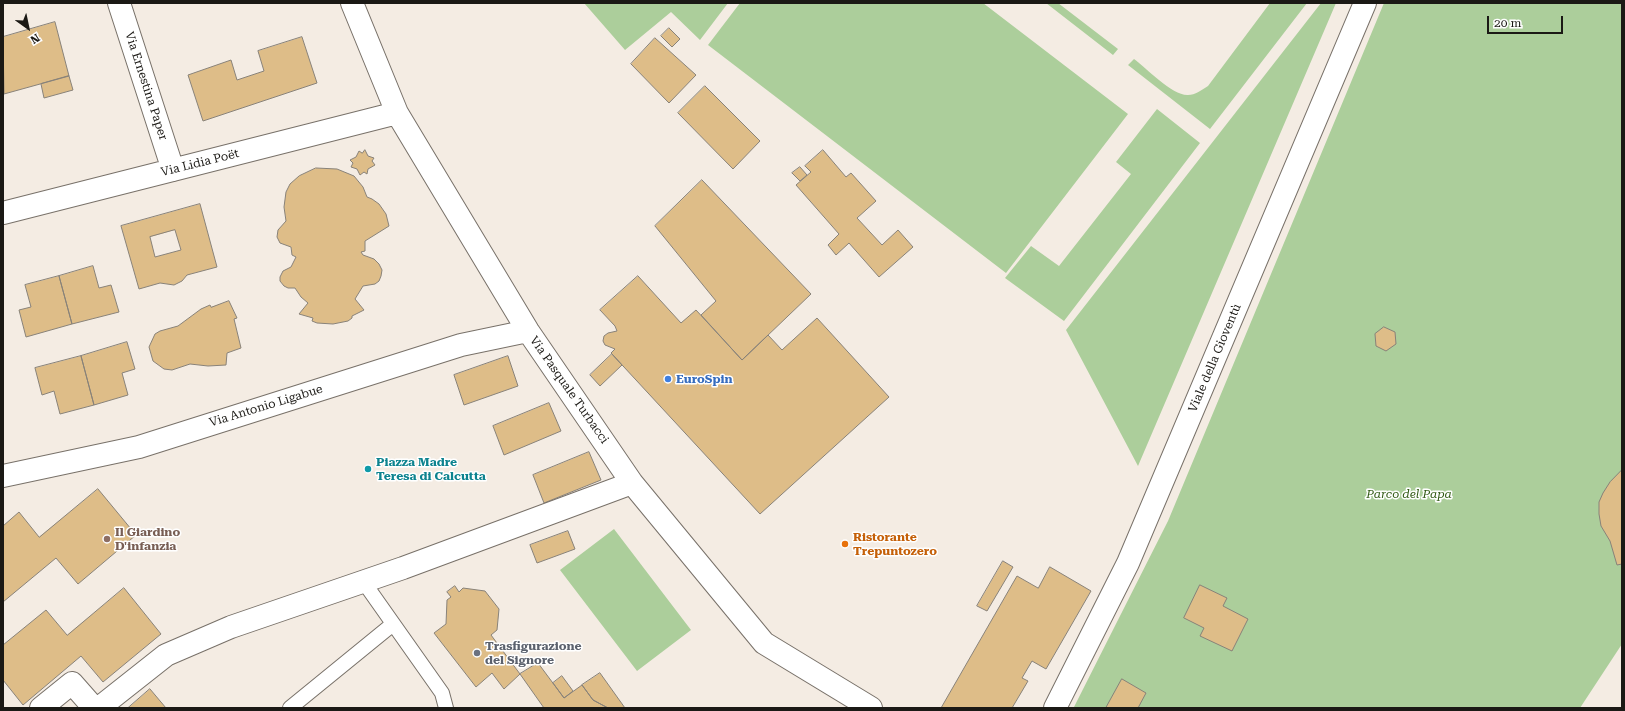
<!DOCTYPE html>
<meta charset="utf-8">
<style>
body{margin:0}
#map{position:relative;width:1625px;height:711px;overflow:hidden;background:#f4ece3;font-family:"Roboto Serif",serif}
canvas{display:block}
.frame{position:absolute;inset:0;border:4px solid #1b1915;pointer-events:none}
.north{position:absolute;left:8px;top:8px;width:40px;height:40px;-webkit-text-stroke:3px #fff;paint-order:stroke;rotate:147deg;font-size:11px;font-weight:700;line-height:16px;text-align:center;color:#1b1915}
.north::after{content:'';display:block;margin:auto;width:14px;height:18px;background:#1b1915;clip-path:polygon(50% 0,100% 100%,50% 72%,0 100%)}
.scale{position:absolute;left:1487px;top:16px;width:76px;height:18px;box-sizing:border-box;border:2px solid #1b1915;border-top:0;padding-left:5px;font-size:12px;line-height:14px;white-space:nowrap;color:#1b1915;-webkit-text-stroke:3px #fff;paint-order:stroke}
</style>
<div id="map">
<canvas width="1625" height="711"></canvas>
<div class="frame"></div>
<div class="north">N</div>
<div class="scale">20 m</div>
</div>
<script>
const g = document.querySelector('canvas').getContext('2d');
g.lineJoin = 'round';
function fillPath(path, color) {
  g.fillStyle = color;
  g.fill(path, 'evenodd');
}
function trace(path, color, width, dash) {
  g.strokeStyle = color;
  g.lineWidth = width;
  g.lineCap = dash ? 'butt' : 'round';
  g.setLineDash(dash || []);
  g.stroke(path);
}
function label(font, color, halo, rows, align = 'center') {
  g.font = font + ' "Roboto Serif",serif';
  g.lineWidth = 3;
  g.setLineDash([]);
  g.textBaseline = 'middle';
  g.strokeStyle = halo;
  g.fillStyle = color;
  for (const [text, x, y, turn = 0] of rows) {
    g.save();
    g.translate(x, y);
    g.rotate((+turn || 0) * Math.PI / 180);
    g.textAlign = isNaN(turn) ? turn : align;
    if (halo) g.strokeText(text, 0, 0);
    g.fillText(text, 0, 0);
    g.restore();
  }
}
fillPath(new Path2D(`
 M584,3H728L700,40L671,12L625,50Z
 M740,3H983L1128,114L1006,273L708,45Z
 M1046,3H1058L1118,49L1113,55Z
 M1270,3H1307L1210,129L1128,65L1134,59C1146,68 1173,96 1188,95C1195,95 1202,90 1208,86Z
 M1321,3H1336L1138,466L1066,330Z
 M1384,3H1622V644L1580,708H1075L1074,707L1168,521Z
 M1157,109L1200,143L1064,321L1005,278L1031,246L1059,266L1131,174L1116,162Z
 M614,529L691,630L637,671L560,570Z`), '#acce9b');
const building = new Path2D(`
 M55,22L69,76L4,94L3,37Z
 M669,28L680,39L672,47L661,36Z
 M302,37L317,83L203,121L188,75L231,60L237,80L264,71L258,51Z
 M655,38L696,75L669,103L631,64Z
 M69,76L73,90L44,98L41,84Z
 M705,86L760,141L733,169L678,113Z
 M365,150L368,156L374,158L372,161L375,165L368,169L367,174L364,172L360,175L357,169L351,167L353,163L350,160L356,157L359,151L362,153Z
 M823,150L846,177L851,173L876,201L857,218L882,245L898,230L913,247L879,277L849,243L836,255L828,245L839,234L796,185L811,172L805,166Z
 M800,167L807,175L800,181L792,173Z
 M316,168L337,169L354,176L363,187L367,197L372,199L379,204L386,214L389,226L365,241V251L361,252L363,255L374,259L379,264L382,270L381,276L379,281L375,284L363,286L355,299L364,310L352,316V318L348,321L333,324L317,323L312,321L313,318L299,314L308,303L301,297L295,288H288L284,286L280,281V277L283,271L291,267L296,257L292,255L291,247L280,243L277,237L278,230L286,221L284,207L286,192L290,184L299,176Z
 M702,180L811,294L742,360L701,315L716,301L655,226Z
 M200,204L217,267L187,275L182,281L174,285L160,283L139,289L121,226ZM175,230L181,250L155,257L150,237Z
 M93,266L99,288L111,285L119,312L72,324L59,276Z
 M59,276L72,324L26,337L19,310L31,307L25,285Z
 M638,276L681,323L696,310L742,360L768,335L782,350L817,318L889,397L760,514L611,353L615,349L605,345L603,341L604,336L608,333L617,331L615,326L600,310Z
 M229,301L237,318L234,319L241,348L227,353L226,365L208,366L190,364L172,370L164,369L153,361L149,347L155,334L160,331L178,326L201,309L210,305L211,307Z
 M1384,327L1395,332L1396,344L1386,351L1376,346L1375,334Z
 M127,342L135,369L122,373L128,395L94,405L81,356Z
 M612,354L622,365L600,386L590,375Z
 M81,356L94,405L60,414L54,391L42,395L35,368Z
 M508,356L518,386L464,405L454,375Z
 M549,403L561,431L504,455L493,426Z
 M589,452L601,480L544,503L533,475Z
 M1622,470V564L1617,565L1610,541L1601,526L1599,514V502L1603,493L1610,482Z
 M98,489L136,535L78,584L56,558L3,602V526L19,512L39,537Z
 M568,531L575,549L537,563L530,545Z
 M1003,561L1013,567L987,611L977,606Z
 M1050,567L1091,591L1046,669L1032,661L1022,678L1028,681L1012,708H941L1017,576L1038,588Z
 M1200,585L1227,598L1223,606L1248,619L1232,651L1200,636L1204,628L1184,618Z
 M455,586L459,592L463,588L485,591L499,609L497,630L491,635L520,674L504,689L492,673L476,687L434,633L446,624L447,600L451,597L447,592Z
 M124,588L161,634L103,682L81,656L23,705L3,680V645L46,610L67,635Z
 M538,663L564,698L582,685L593,700L608,708H544L520,674Z
 M600,673L625,708H608L593,700L582,685Z
 M562,676L573,691L564,698L553,683Z
 M1122,679L1146,693L1138,708H1106Z
 M150,689L166,708H128Z`);
fillPath(building, '#debd88');
trace(building, '#888279', 1);
const service = new Path2D(`
 M363,581L442,693L446,708
 M290,708L393,624`);
const minor = new Path2D(`
 M119,3L173,170
 M352,3L397,113L528,331L632,483L764,643L871,708
 M3,213L397,113
 M3,476L139,447L461,345L528,331
 M41,708L72,683L94,708
 M99,708L166,655L231,627L403,568L632,483
 M1055,708L1128,563L1365,3`);
trace(service, '#787169', 16);
trace(minor, '#787169', 24);
trace(service, '#fff', 14);
trace(minor, '#fff', 22);
for (const [x, y, r, color] of [
 [668,379,4,"#3f7fe0"],
 [368,469,4,"#0f9aa8"],
 [107,539,4,"#8d6e63"],
 [845,544,4,"#e8710a"],
 [477,653,4,"#6b7280"]
]) {
  const dot = new Path2D();
  dot.arc(x, y, r, 0, 2 * Math.PI);
  g.fillStyle = color;
  g.fill(dot);
  trace(dot, '#fff', 1.5);
}
label('12px', '#1b1915', '#fff', [
 ["Via Ernestina Paper",146,86,72],
 ["Via Lidia Poët",200,163,-14],
 ["Viale della Gioventù",1215,358,-67],
 ["Via Pasquale Turbacci",569,390,55],
 ["Via Antonio Ligabue",266,406,-17]
]);
label('bold 12px', '#366cbe', '#fff', [
 ["EuroSpin",676,379]
], 'left');
label('bold 12px', '#0d838f', '#fff', [
 ["Piazza Madre",376,462],
 ["Teresa di Calcutta",376,476]
], 'left');
label('italic 12px', '#305913', '#fff', [
 ["Parco del Papa",1409,494]
]);
label('bold 12px', '#785e54', '#fff', [
 ["Il Giardino",115,532],
 ["D'infanzia",115,546]
], 'left');
label('bold 12px', '#c56008', '#fff', [
 ["Ristorante",853,537],
 ["Trepuntozero",853,551]
], 'left');
label('bold 12px', '#5b616d', '#fff', [
 ["Trasfigurazione",485,646],
 ["del Signore",485,660]
], 'left');
</script>
